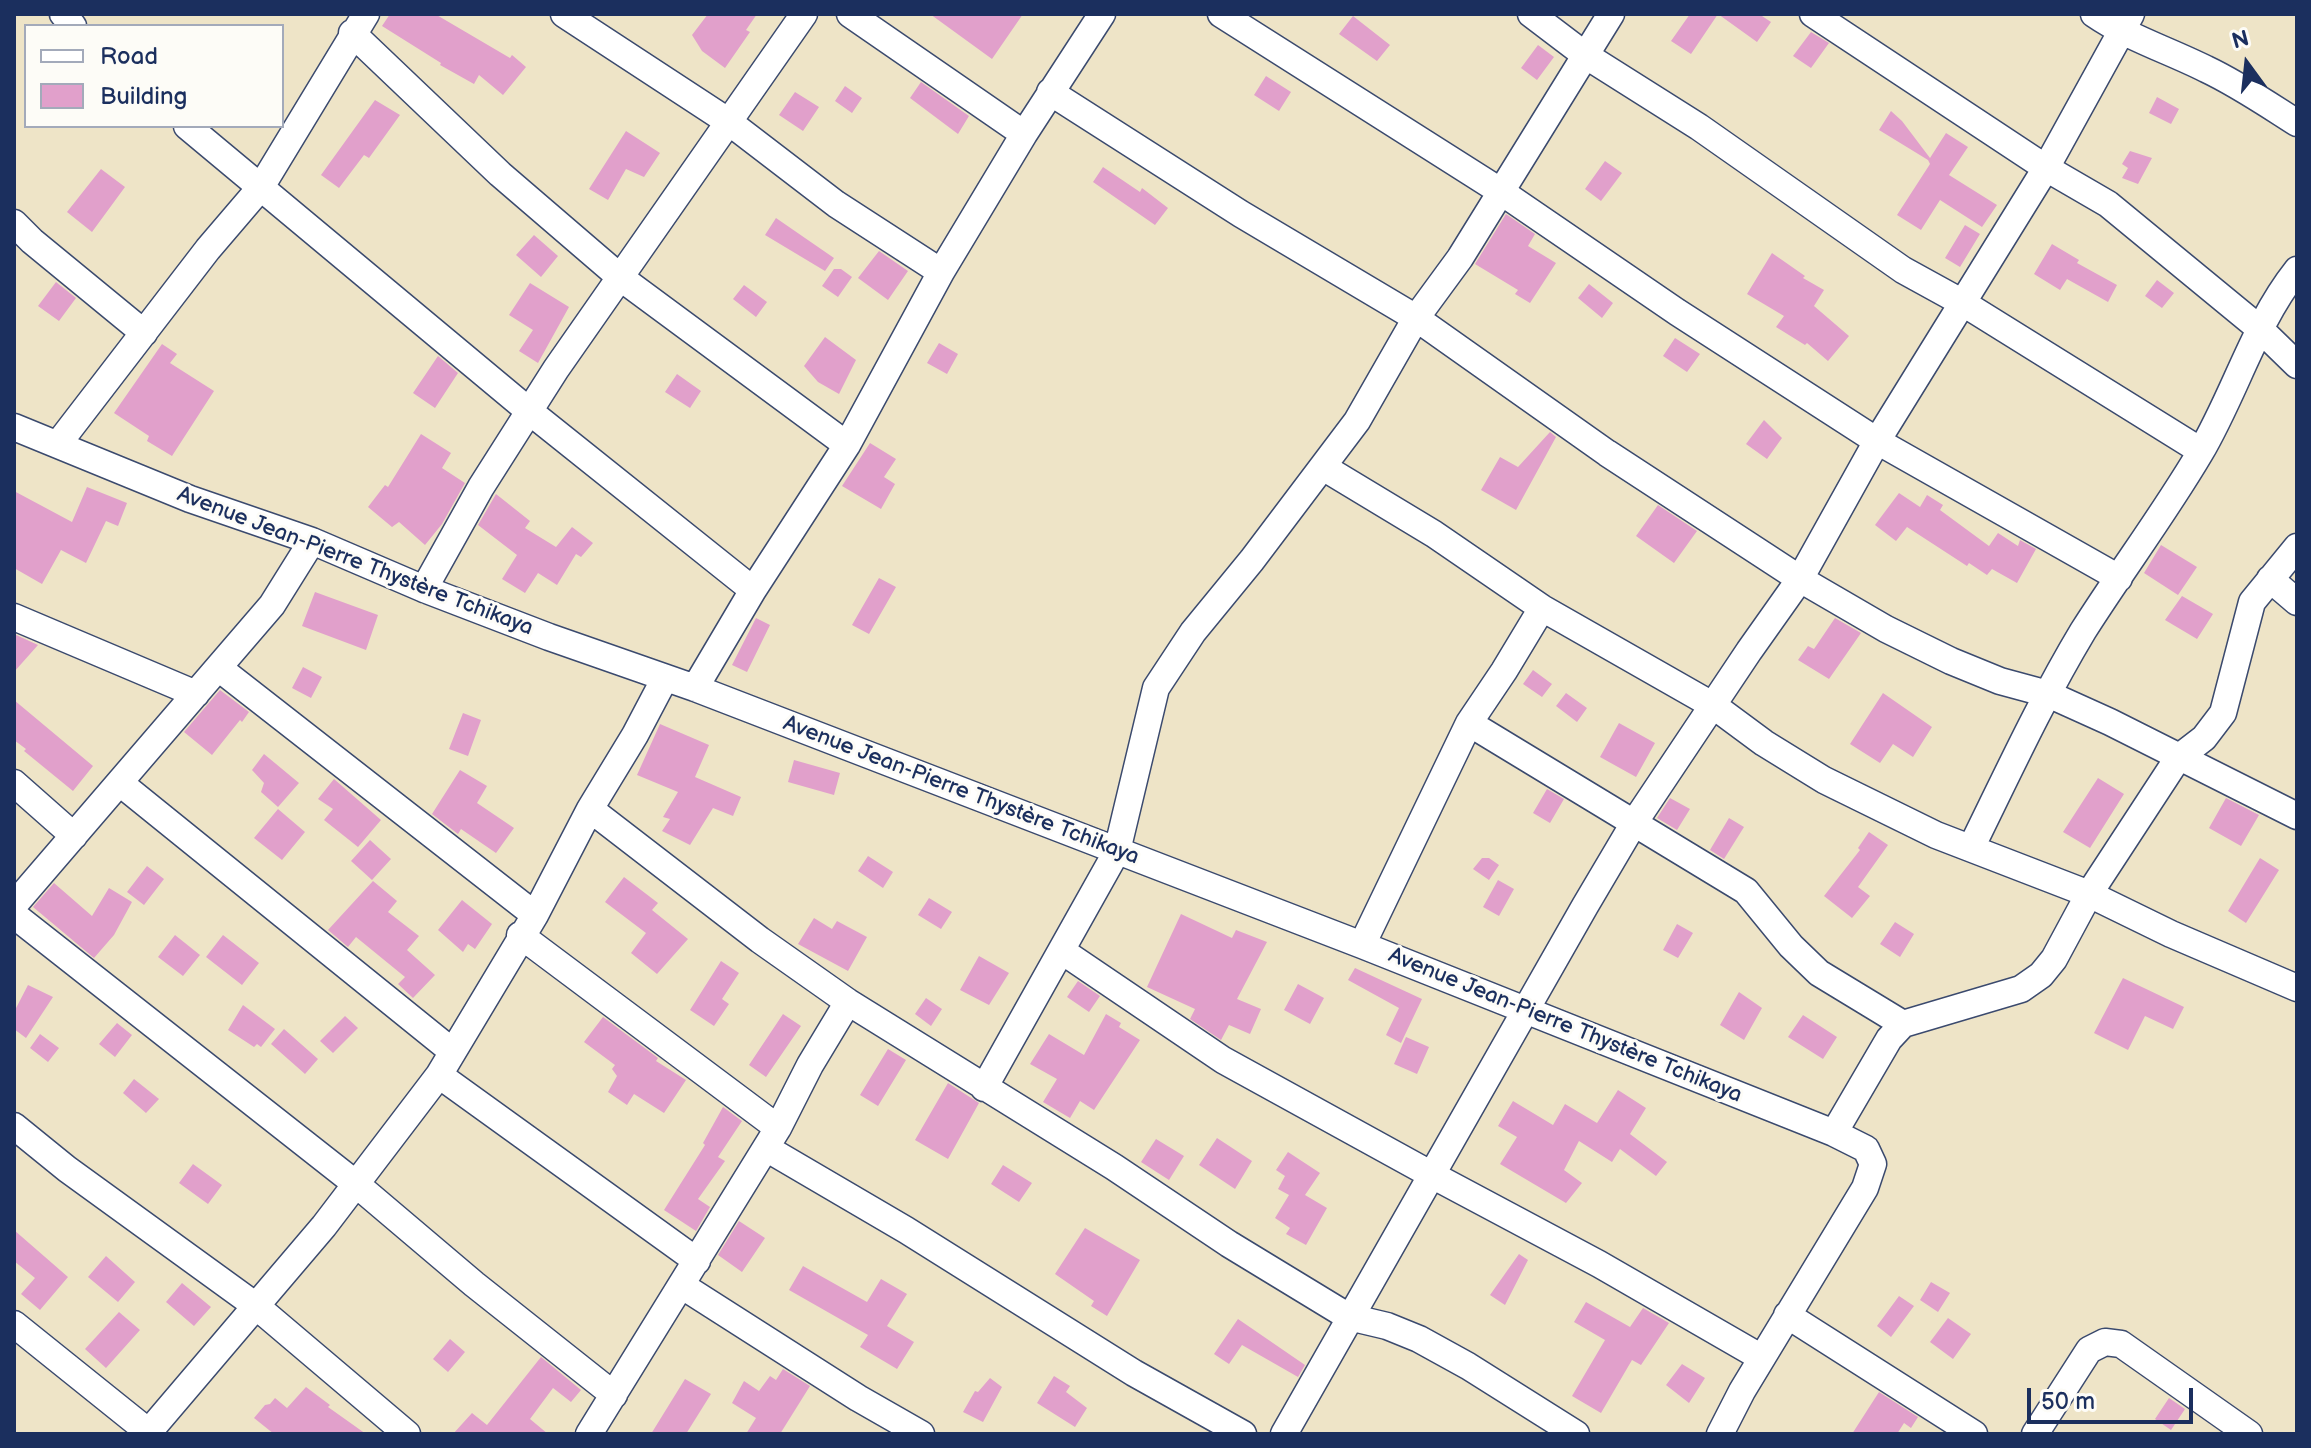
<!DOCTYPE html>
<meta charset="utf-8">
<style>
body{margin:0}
#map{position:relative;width:2311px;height:1448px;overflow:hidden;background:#eee4c7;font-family:"Balsamiq Sans",sans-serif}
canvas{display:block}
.frame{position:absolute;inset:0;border:16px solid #1b2f5e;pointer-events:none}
.legend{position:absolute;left:24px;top:24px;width:260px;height:104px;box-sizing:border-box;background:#fdfcf7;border:2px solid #a3aaba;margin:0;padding:10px 14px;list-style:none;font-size:24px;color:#1b2f5e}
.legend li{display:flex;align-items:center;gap:16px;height:40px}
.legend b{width:40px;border:2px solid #a3aaba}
.north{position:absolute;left:2207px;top:24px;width:80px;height:80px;-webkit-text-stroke:6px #fdfcf7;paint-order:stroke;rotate:345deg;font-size:22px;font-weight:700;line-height:32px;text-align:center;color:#1b2f5e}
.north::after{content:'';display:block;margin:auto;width:28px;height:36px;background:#1b2f5e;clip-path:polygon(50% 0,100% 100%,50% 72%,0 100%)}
.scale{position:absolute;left:2027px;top:1388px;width:166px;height:36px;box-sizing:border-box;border:4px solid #1b2f5e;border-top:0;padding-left:10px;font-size:24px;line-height:28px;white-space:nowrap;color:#1b2f5e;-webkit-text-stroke:6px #fdfcf7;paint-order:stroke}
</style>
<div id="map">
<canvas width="2311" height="1448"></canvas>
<div class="frame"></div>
<ul class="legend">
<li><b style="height:10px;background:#fff"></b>Road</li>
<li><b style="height:22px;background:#e1a0cb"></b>Building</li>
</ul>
<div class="north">N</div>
<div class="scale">50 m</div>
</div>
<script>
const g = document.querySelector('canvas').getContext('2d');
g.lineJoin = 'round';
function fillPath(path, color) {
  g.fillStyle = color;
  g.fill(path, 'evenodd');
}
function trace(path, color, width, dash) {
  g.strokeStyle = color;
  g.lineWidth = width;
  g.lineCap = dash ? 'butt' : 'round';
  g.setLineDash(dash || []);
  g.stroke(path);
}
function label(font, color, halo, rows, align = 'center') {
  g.font = font + ' "Balsamiq Sans",sans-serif';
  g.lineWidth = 6;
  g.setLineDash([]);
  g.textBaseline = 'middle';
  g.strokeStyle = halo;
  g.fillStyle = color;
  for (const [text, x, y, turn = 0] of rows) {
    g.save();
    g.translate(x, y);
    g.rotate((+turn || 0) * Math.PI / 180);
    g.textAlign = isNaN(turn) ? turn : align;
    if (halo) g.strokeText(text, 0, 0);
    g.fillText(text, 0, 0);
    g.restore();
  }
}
fillPath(new Path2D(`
 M390,14H435L510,58L512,55L526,67L503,95L479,75L474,84L440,65L441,63L382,26Z
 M708,14H757L746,30L750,32L725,68L702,51L692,35Z
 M930,14H1023L992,59Z
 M1690,14H1718L1691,54L1671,41Z
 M1718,14H1759L1771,22L1757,42Z
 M1353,16L1390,45L1377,61L1339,34Z
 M1811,32L1829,43L1811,68L1793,56Z
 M1538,45L1554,57L1537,80L1521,68Z
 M1266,76L1291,92L1279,111L1254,95Z
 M921,82L969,116L958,134L910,98Z
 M845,86L862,98L852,113L835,101Z
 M795,92L819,107L803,131L779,115Z
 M2157,97L2179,109L2171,124L2149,113Z
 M375,100L400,115L369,158L364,155L339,188L321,175Z
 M1891,111L1902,121L1930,158L1946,133L1968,147L1949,175L1997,205L1982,227L1940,200L1921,230L1897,215L1930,164L1928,160L1879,130Z
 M626,131L660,153L644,177L626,169L608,200L589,189Z
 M2130,151L2152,158L2138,184L2122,178L2128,168L2122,164Z
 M1605,161L1622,173L1601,201L1585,189Z
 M1103,167L1140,192L1142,188L1168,208L1155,225L1093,182Z
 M101,169L125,187L92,232L67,212Z
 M1506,214L1535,234L1528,246L1556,263L1530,303L1515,294L1518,290L1475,264Z
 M776,218L834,258L825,271L765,235Z
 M1965,225L1980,234L1960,267L1945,258Z
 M534,235L558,256L541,277L516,255Z
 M2052,244L2079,260L2077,263L2117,285L2108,302L2067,279L2060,290L2034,274Z
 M879,251L908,271L888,300L858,278Z
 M1772,253L1805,276L1803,278L1824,290L1814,306L1849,336L1828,361L1807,343L1805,345L1776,327L1784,316L1747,294Z
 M834,269H841L852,277L838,297L822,286Z
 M2157,280L2174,293L2162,308L2145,296Z
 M56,282L76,298L59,321L38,306Z
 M530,283L569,307L538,363L519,351L533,330L509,315Z
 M1589,284L1613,303L1602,318L1578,298Z
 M744,285L767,302L756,317L733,299Z
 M825,337L856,360L839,394L818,382L804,366Z
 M1675,338L1700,354L1687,372L1663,356Z
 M939,343L958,354L947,374L927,363Z
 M162,344L177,354L170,363L214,391L172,456L147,441L149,436L114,413Z
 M438,356L458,373L435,408L413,393Z
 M677,374L701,391L690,408L665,392Z
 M1764,420L1782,438L1767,459L1746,444Z
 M1550,432L1556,437L1516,510L1481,490L1500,457L1518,467Z
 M421,434L451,453L442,468L465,483L442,524L425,545L399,522L392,527L368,507L385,485L388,487Z
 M870,443L896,459L884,477L895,484L881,509L842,486Z
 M87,487L127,503L118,526L106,521L86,563L61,550L42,584L14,568V491L72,522Z
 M1899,493L1920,507L1927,495L1943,505L1940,510L1989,546L1998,533L2018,546L2020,540L2036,549L2017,583L1992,569L1987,575L1969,563L1967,566L1907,527L1896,541L1875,525Z
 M496,494L530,521L525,528L556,547L572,527L593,543L581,557L576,554L557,585L538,573L525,593L502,579L517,555L478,525Z
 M1658,505L1697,531L1674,563L1636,536Z
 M2161,545L2197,567L2178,595L2144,573Z
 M879,578L896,587L869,634L852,625Z
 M315,592L378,615L366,650L302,626Z
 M2182,596L2213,614L2197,639L2165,620Z
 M756,618L770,625L747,672L732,665Z
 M1835,618L1861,633L1829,679L1798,660L1808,646L1814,649Z
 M14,634L38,645L14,672Z
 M303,667L322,677L311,698L292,688Z
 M1533,670L1552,684L1542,697L1523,684Z
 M220,690L249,712L242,722L240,720L212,755L184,732Z
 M1566,693L1587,708L1577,722L1556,706Z
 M1883,693L1932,727L1913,757L1893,744L1880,763L1850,744Z
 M14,700L93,766L73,791L24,751L26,749L14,740Z
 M463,713L481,720L468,756L449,749Z
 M1619,723L1655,743L1636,777L1600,757Z
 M660,724L709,745L695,777L741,797L733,816L713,808L690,845L662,831L670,819L663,817L678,792L637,775Z
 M264,754L299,783L278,807L261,792L264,783L252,770Z
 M794,760L840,773L834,795L788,782Z
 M460,770L487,786L477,803L514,828L496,853L461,829L458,834L432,814Z
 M2098,778L2124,794L2090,848L2063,832Z
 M334,779L381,820L358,847L324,820L333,809L318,799Z
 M1547,789L1564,799L1550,823L1533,813Z
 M1670,798L1690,809L1677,830L1657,818Z
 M2226,798L2259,815L2241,846L2209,828Z
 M278,809L305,832L282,860L254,838Z
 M1729,818L1744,827L1724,859L1710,850Z
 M1869,832L1888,845L1858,887L1870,896L1852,918L1824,896L1860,850L1858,848Z
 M370,840L391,859L372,880L351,861Z
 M868,856L893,872L883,888L858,871Z
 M1482,858H1489L1499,865L1489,880L1473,869Z
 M2260,858L2279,870L2246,923L2228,911Z
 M147,866L164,879L144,905L127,892Z
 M624,877L658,903L652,910L688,939L657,974L631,953L646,933L605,902Z
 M1498,880L1514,889L1499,916L1483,907Z
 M373,881L397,901L388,912L419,936L407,950L435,975L413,998L398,984L405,977L356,937L348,947L328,930Z
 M54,883L92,916L109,888L132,902L114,935L94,958L33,907Z
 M929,898L952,912L941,929L918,915Z
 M462,900L492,924L475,949L468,944L463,952L438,930Z
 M1181,914L1232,938L1236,930L1267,942L1237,999L1261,1009L1250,1034L1229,1025L1221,1040L1190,1019L1195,1009L1147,987Z
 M814,918L832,929L837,921L867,937L848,971L798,944Z
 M1895,922L1914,934L1900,957L1880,944Z
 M1677,924L1693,933L1678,958L1663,950Z
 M175,935L200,955L183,976L158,957Z
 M223,935L259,963L242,985L206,957Z
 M979,956L1009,973L989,1005L960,990Z
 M721,961L739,973L722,999L729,1004L714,1026L690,1010Z
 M1355,968L1422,999L1401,1043L1386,1035L1399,1008L1348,980Z
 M2123,978L2184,1007L2173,1029L2145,1016L2128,1050L2094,1033Z
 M1078,981L1100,996L1089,1012L1067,997Z
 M1298,984L1324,998L1310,1024L1284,1010Z
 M28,985L53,997L26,1038L14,1029V1012Z
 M1739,992L1762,1008L1744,1040L1720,1025Z
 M926,998L942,1009L931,1026L915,1014Z
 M243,1005L275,1029L261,1047L257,1044L254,1047L228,1030Z
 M783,1014L801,1026L766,1077L749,1065Z
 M1106,1014L1121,1023L1119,1027L1140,1040L1094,1110L1080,1101L1070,1118L1043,1102L1057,1079L1030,1064L1049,1034L1084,1055Z
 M1803,1015L1837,1037L1823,1059L1788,1037Z
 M345,1016L358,1028L333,1053L320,1041Z
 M603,1017L658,1058L656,1061L686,1080L664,1113L634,1094L627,1105L608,1092L617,1076L612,1069L615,1065L584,1042Z
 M117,1023L132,1035L115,1057L99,1044Z
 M284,1029L318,1059L305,1074L271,1044Z
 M40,1034L59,1048L48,1062L30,1048Z
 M1406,1037L1429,1047L1417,1074L1394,1064Z
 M888,1049L906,1060L878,1106L860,1095Z
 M134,1079L159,1099L146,1113L123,1093Z
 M948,1083L979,1103L948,1159L915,1140Z
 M1618,1090L1646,1108L1630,1134L1667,1162L1656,1176L1620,1149L1612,1162L1579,1141L1564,1170L1582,1183L1566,1203L1500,1164L1517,1137L1498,1126L1513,1101L1553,1125L1565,1104L1597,1123Z
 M723,1107L742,1121L718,1157L725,1161L698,1199L710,1207L696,1231L664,1210L705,1145L703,1143Z
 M1217,1138L1252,1161L1235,1189L1199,1165Z
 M1156,1139L1184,1156L1169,1180L1141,1162Z
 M1288,1152L1320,1173L1305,1195L1327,1208L1306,1245L1286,1234L1290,1228L1275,1218L1289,1195L1278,1189L1285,1176L1276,1170Z
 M193,1164L222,1185L208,1204L179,1183Z
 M1003,1165L1032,1183L1019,1202L991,1184Z
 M739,1221L765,1238L742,1272L718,1255Z
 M1085,1228L1140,1260L1107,1316L1091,1306L1094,1301L1055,1274Z
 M14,1230L68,1277L40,1310L21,1294L35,1278L14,1261Z
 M1519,1254L1528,1260L1505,1305L1490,1295Z
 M106,1256L135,1282L118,1302L88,1277Z
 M803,1266L867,1302L881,1279L907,1294L887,1326L914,1342L897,1369L860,1347L868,1335L789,1290Z
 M1931,1282L1950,1293L1938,1312L1920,1300Z
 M182,1283L211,1307L194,1326L166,1302Z
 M1899,1296L1914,1306L1891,1337L1877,1326Z
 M1586,1302L1630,1327L1643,1308L1669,1323L1641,1365L1632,1360L1601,1413L1572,1396L1605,1340L1574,1322Z
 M119,1312L140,1330L106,1368L85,1349Z
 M1948,1318L1971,1334L1953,1359L1930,1342Z
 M1238,1319L1305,1365L1298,1377L1242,1345L1229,1364L1214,1354Z
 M450,1339L465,1352L448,1372L433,1359Z
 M541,1357L581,1390L571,1402L553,1388L530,1419L548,1434H453L472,1413L487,1425Z
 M1682,1364L1705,1378L1689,1403L1666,1385Z
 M783,1369L810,1386L780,1434H746L756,1418L732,1403L744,1381L759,1391L770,1376L776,1380Z
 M1054,1376L1070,1386L1066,1392L1087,1408L1075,1427L1037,1403Z
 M990,1378L1002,1387L983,1422L963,1412L975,1391L978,1392Z
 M685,1379L711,1394L686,1434H651Z
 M306,1387L330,1405L328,1407L366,1434H274L254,1418L265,1405L270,1404L275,1398L287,1408Z
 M1879,1392L1918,1417L1911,1428L1904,1423L1897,1434H1852Z
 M2169,1398L2185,1409L2171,1430L2155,1419Z`), '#e1a0cb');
const minor = new Path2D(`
 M63,14L73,26
 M564,14L729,122L836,204L941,272
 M850,14L1024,134
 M1221,14L1500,191L1677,312L1877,441L2119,578
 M1531,14L1585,55L1699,127L1903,270L1963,303L2201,451
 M1813,14L2046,168L2108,204L2260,329L2297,365
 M2094,14C2129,38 2168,50 2206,69C2238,84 2267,104 2297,123
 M352,33L500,174L621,278L847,445
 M1050,92L1241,214L1416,318L1607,453L1800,579L1886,629L1951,661L2000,681L2048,694L2110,722L2297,816
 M187,126L529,411L753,590
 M14,223L32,241L144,333
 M14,427L190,499L312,541L424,589L549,637L695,688L1362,945L1834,1133L1866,1149L1873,1164L1865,1188L1742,1391L1720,1434
 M58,444L208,249L261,187L366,14
 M1323,467L1434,534L1542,608L1714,706L1764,743L1824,780L1936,835L2089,894L2171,934L2297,988
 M2270,579L2297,602
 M424,589L481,487L556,369L804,14
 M14,617L196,694
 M220,669L535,915
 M695,688L753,590L847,445L941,272L1024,134L1102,14
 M1469,723L1746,891L1791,946L1819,973L1903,1024
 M14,783L74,836
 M120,783L453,1052
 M590,809L760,940L848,1002L1114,1167L1229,1244L1349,1317L1387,1326L1419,1339L1468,1366L1576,1434
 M1971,848C2007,775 2041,701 2083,631C2121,571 2164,514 2200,453C2235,394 2254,324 2297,270
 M14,905L272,605L312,541
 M14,915L356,1184L474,1284L614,1395
 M520,935L778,1128
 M1362,945L1469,723L1504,671L1542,608
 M1062,951L1223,1060L1432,1175L1599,1264L1762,1358
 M439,1075L697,1261
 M984,1088L1117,851L1156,688L1193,632L1252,560L1357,421L1416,318L1460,258L1611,14
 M14,1126L67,1169L256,1306L407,1434
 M1834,1133L1889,1039L1903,1024L2021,989L2041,975L2054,959L2089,894L2178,758L2204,738L2223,713L2252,602L2297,547
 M766,1148L906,1230L1134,1373L1243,1434
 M681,1285L858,1398L921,1434
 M1787,1315L1974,1434
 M14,1324L151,1434
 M147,1434L324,1226L439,1075L535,915L590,809L635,735L665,678
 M589,1434L778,1128L810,1065L848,1002
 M1284,1434L1585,906L1634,823L1749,651L1800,579L1877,441L2046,168L2131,14
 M2035,1434L2089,1350L2105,1342L2121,1344L2249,1434`);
trace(minor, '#3b4a6e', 29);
trace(minor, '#fff', 26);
label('22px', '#1b2f5e', '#fdfcf7', [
 ["Avenue Jean-Pierre Thystère Tchikaya",355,562,21],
 ["Avenue Jean-Pierre Thystère Tchikaya",961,791,21],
 ["Avenue Jean-Pierre Thystère Tchikaya",1565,1026,22]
]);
</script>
